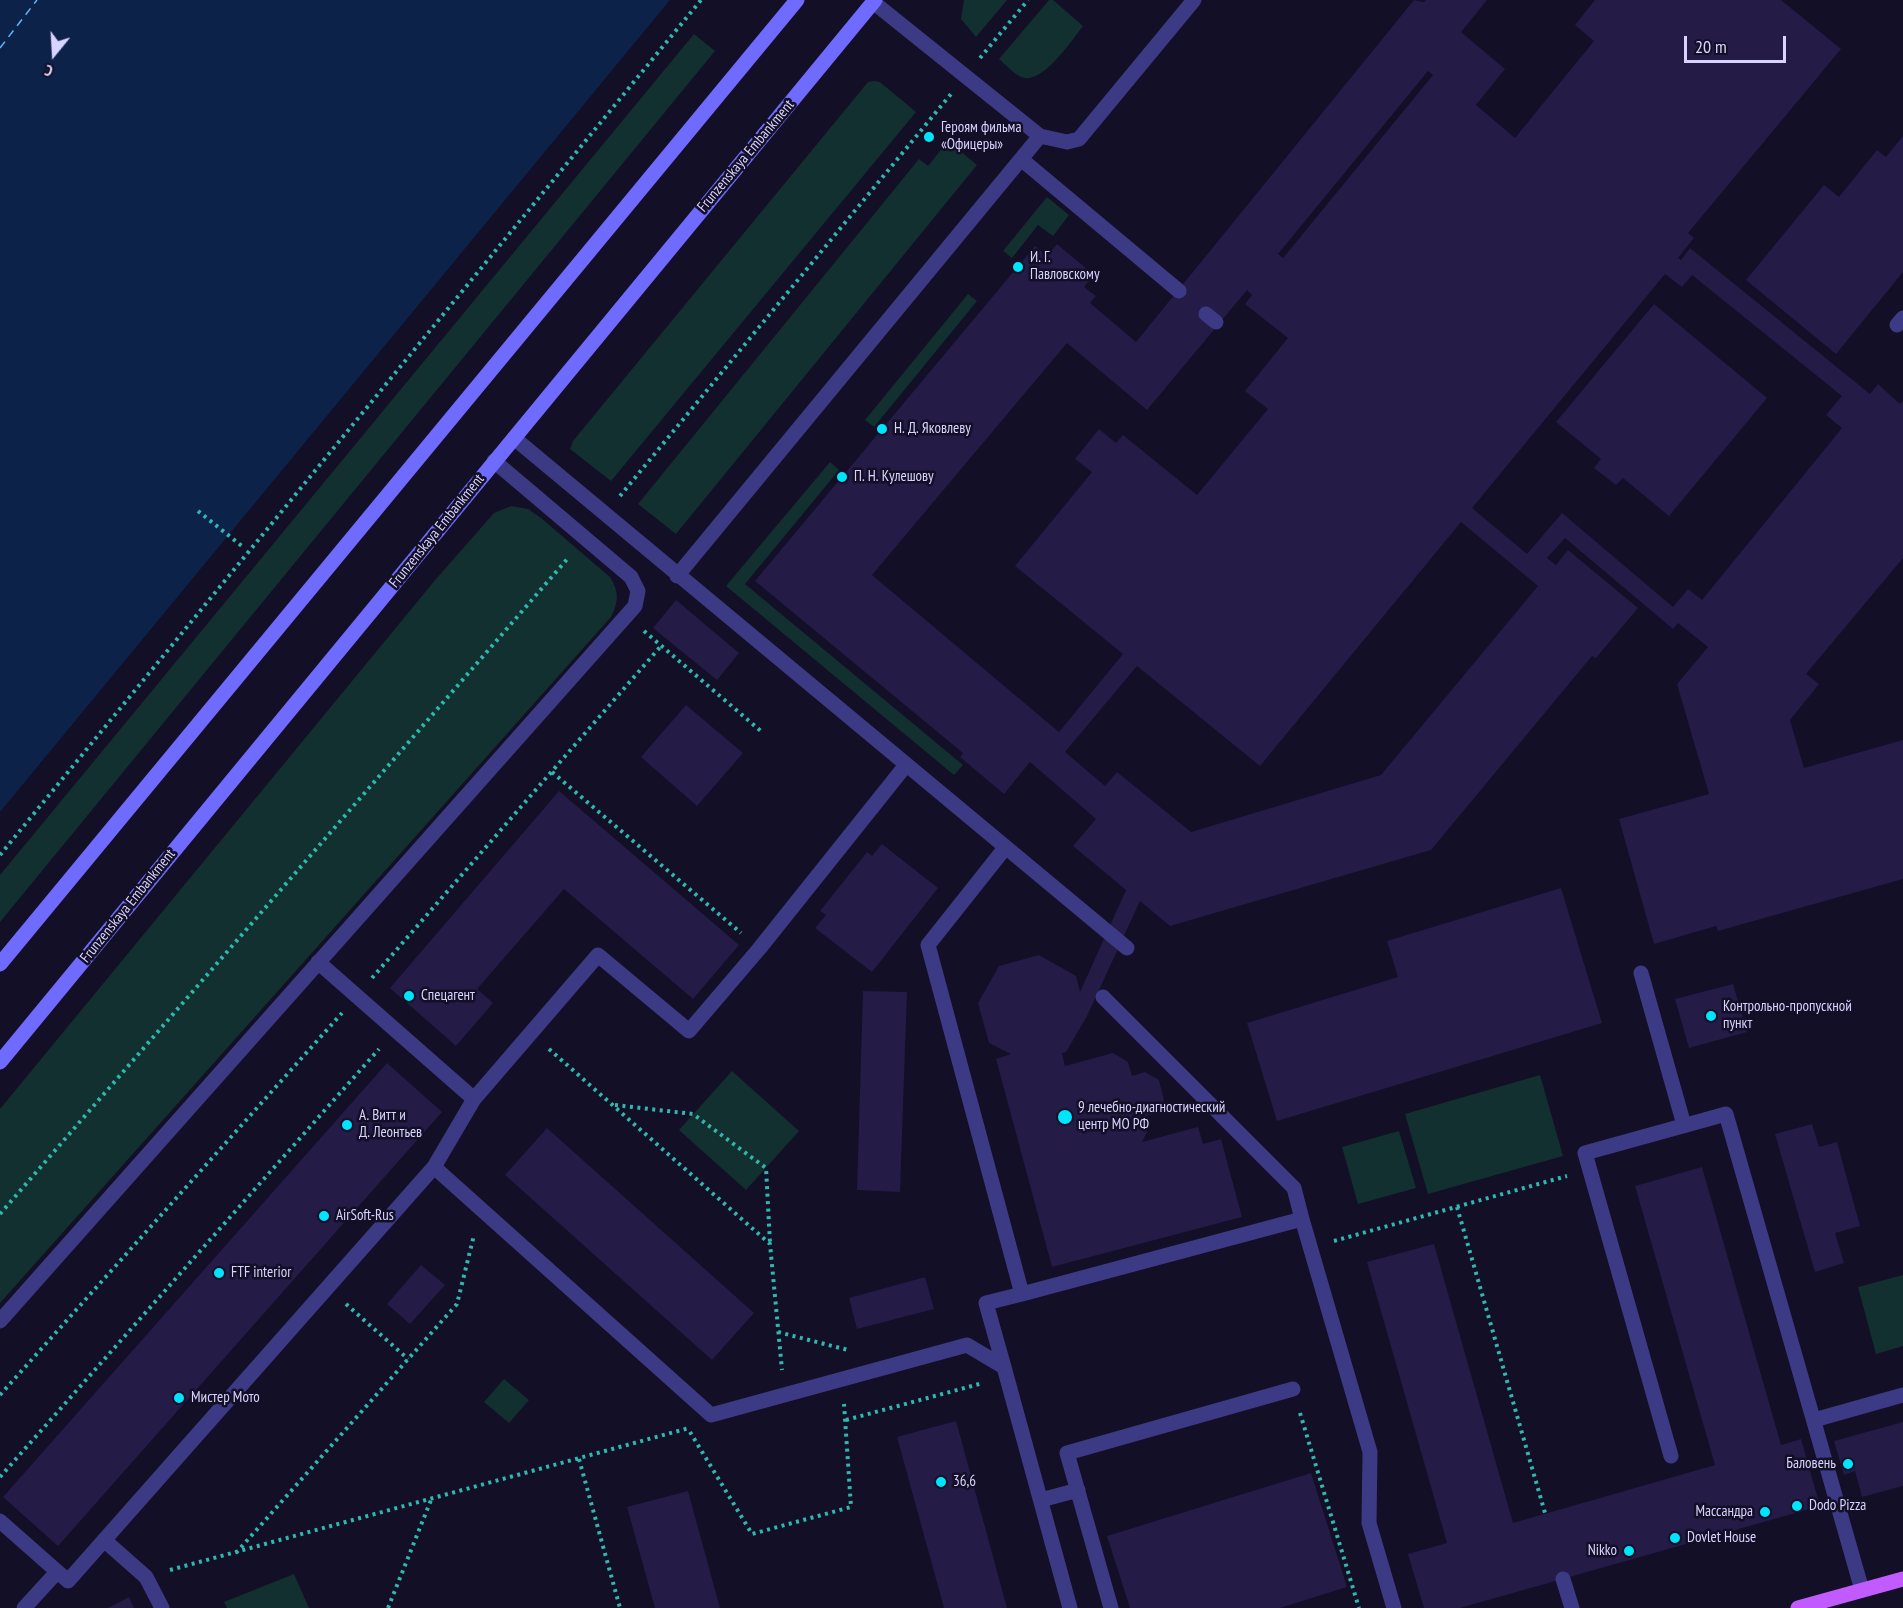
<!DOCTYPE html>
<meta charset="utf-8">
<style>
body{margin:0}
#map{position:relative;width:1903px;height:1608px;overflow:hidden;background:#130f26;font-family:"PT Sans Narrow",sans-serif}
canvas{display:block}
.north{position:absolute;left:24px;top:24px;width:60px;height:60px;-webkit-text-stroke:4px #130f26;paint-order:stroke;rotate:198deg;font-size:16px;font-weight:700;line-height:24px;text-align:center;color:#d9d4ff}
.north::after{content:'';display:block;margin:auto;width:21px;height:27px;background:#d9d4ff;clip-path:polygon(50% 0,100% 100%,50% 72%,0 100%)}
.scale{position:absolute;left:1684px;top:36px;width:102px;height:27px;box-sizing:border-box;border:3px solid #d9d4ff;border-top:0;padding-left:8px;font-size:18px;line-height:21px;white-space:nowrap;color:#d9d4ff;-webkit-text-stroke:4px #130f26;paint-order:stroke}
</style>
<div id="map">
<canvas width="1903" height="1608"></canvas>
<div class="north">С</div>
<div class="scale">20 m</div>
</div>
<script>
const g = document.querySelector('canvas').getContext('2d');
g.lineJoin = 'round';
function fillPath(path, color) {
  g.fillStyle = color;
  g.fill(path, 'evenodd');
}
function trace(path, color, width, dash) {
  g.strokeStyle = color;
  g.lineWidth = width;
  g.lineCap = dash ? 'butt' : 'round';
  g.setLineDash(dash || []);
  g.stroke(path);
}
function label(font, color, halo, rows, align = 'center') {
  g.font = font + ' "PT Sans Narrow",sans-serif';
  g.lineWidth = 5;
  g.setLineDash([]);
  g.textBaseline = 'middle';
  g.strokeStyle = halo;
  g.fillStyle = color;
  for (const [text, x, y, turn = 0] of rows) {
    g.save();
    g.translate(x, y);
    g.rotate((+turn || 0) * Math.PI / 180);
    g.textAlign = isNaN(turn) ? turn : align;
    if (halo) g.strokeText(text, 0, 0);
    g.fillText(text, 0, 0);
    g.restore();
  }
}
fillPath(new Path2D(`
 M964,0H1007L976,37L961,19Z
 M1049,0H1053L1083,26C1072,40 1042,86 1021,77C1014,74 1006,65 999,59Z
 M694,34L715,51L0,922V875Z
 M874,81L880,82L916,112L611,481L570,449L573,441L868,82Z
 M948,141L977,165L676,534L638,504L919,159L928,166Z
 M1047,197L1069,215L1053,236L1038,225L1012,258L1003,251Z
 M968,294L977,301L874,427L865,420Z
 M830,462L839,470L745,584L963,765L954,775L726,586Z
 M511,506L528,509L541,518L610,577C619,592 619,601 611,617L0,1303V1109L436,579L494,513Z
 M732,1071L799,1131L746,1190L679,1130Z
 M1540,1075L1563,1156L1428,1194L1405,1114Z
 M1399,1131L1416,1188L1358,1204L1342,1147Z
 M1903,1275V1346L1876,1354L1858,1287Z
 M504,1379L529,1400L509,1423L484,1402Z
 M294,1574L309,1608H227L224,1602Z`), '#12302f');
fillPath(new Path2D(`
 M0,0H670L0,812Z`), '#0c2248');
trace(new Path2D(`
 M0,48L37,0`), '#62b6ff', 1.5, [8, 6]);
fillPath(new Path2D(`
 M1414,0L1424,2L1426,0H1487L1461,32L1505,69L1476,105L1515,138L1594,41L1575,25L1595,0H1781L1841,49L1688,233L1694,238L1678,258L1681,260L1690,248L1870,394L1878,384L1900,404L1903,401V558L1806,674L1819,684L1790,720L1804,768L1903,740V879L1718,931L1716,926L1654,944L1619,819L1709,794L1677,684L1708,647L1678,623L1673,629L1565,538L1547,558L1556,565L1568,550L1638,608L1596,658L1592,656L1431,850L1170,926L1140,901L1087,1016L1066,1052L1062,1053L1065,1066L1113,1053L1128,1062L1132,1076L1145,1072L1159,1080L1164,1100L1157,1113L1143,1117L1147,1132L1142,1142L1198,1127L1203,1144L1221,1139L1242,1217L1052,1267L996,1059L1011,1054L989,1043L978,1003L999,966L1039,955L1076,976L1080,992L1126,890L1073,846L1096,819L1030,762L1004,794L960,757L963,753L755,581L1035,246L1047,256L1057,244L1094,275L1084,287L1096,296L1090,303L1136,342ZM1428,71L1433,75L1283,258L1278,254ZM1665,274L1682,287L1692,275L1842,396L1826,415L1842,428L1702,600L1688,589L1673,607L1562,513L1527,554L1472,508ZM1247,290L1252,295L1245,304L1288,338L1245,391L1268,409L1197,495L1123,435L1116,443L1099,429L1075,459L1092,472L1015,566L1123,654L1059,732L872,575L1067,343L1147,410ZM1461,522L1538,586L1381,775L1191,832L1117,772L1105,786L1065,752L1137,666L1260,766Z
 M1903,136V272L1836,354L1746,280L1824,185L1839,197L1877,150L1886,157Z
 M1654,304L1767,398L1669,516L1623,478L1616,485L1594,468L1601,459L1556,422Z
 M676,600L739,653L717,680L653,628Z
 M686,705L743,753L697,806L641,757Z
 M559,791L739,945L693,999L564,889L477,989L493,1003L456,1046L390,988Z
 M882,844L938,888L872,972L815,928L826,915L820,911L867,852L872,856Z
 M1561,888L1602,1023L1277,1121L1247,1023L1398,977L1387,941Z
 M1733,984L1747,1032L1689,1048L1675,999Z
 M863,991L907,992L900,1192L857,1190Z
 M387,1063L442,1112L58,1546L3,1497Z
 M1812,1124L1819,1147L1837,1142L1860,1226L1835,1233L1844,1263L1815,1272L1775,1134Z
 M547,1128L754,1313L712,1360L505,1175Z
 M1702,1167L1781,1445L1801,1439L1820,1506L1460,1608H1424L1408,1554L1447,1543L1367,1262L1434,1244L1513,1523L1715,1465L1635,1186Z
 M421,1265L445,1285L410,1324L387,1304Z
 M925,1277L934,1309L857,1329L849,1298Z
 M956,1421L1007,1608H944L897,1437Z
 M1903,1422V1486L1862,1497L1855,1471L1844,1475L1834,1441Z
 M1311,1473L1347,1587L1280,1608H1130L1107,1536Z
 M688,1491L720,1608H655L627,1507Z
 M129,1597L134,1608H108Z`), '#241b47');
trace(new Path2D(`
 M980,58L1028,0
 M620,496L951,94
 M198,511L243,547
 M644,631L762,732
 M552,772L741,933
 M0,855L701,0
 M372,978L661,646
 M549,1049L770,1244L782,1370
 M615,1105L693,1114L766,1168L770,1243
 M1457,1207L1545,1513
 M0,1214L569,557
 M1334,1241L1567,1176
 M346,1304L408,1359
 M778,1332L848,1350
 M0,1395L342,1013
 M1300,1413L1359,1608
 M846,1420L983,1383
 M690,1432L752,1534L851,1507L844,1404
 M579,1459L620,1608
 M0,1477L379,1049
 M236,1553L457,1304L474,1235
 M170,1570L689,1428
 M388,1608L431,1500`), '#2fb8b0', 4, [3, 4.5]);
trace(new Path2D(`
 M873,2L1040,136L1067,142L1079,139L1194,0
 M1021,159L1179,291
 M1206,314L1216,322
 M1897,325L1903,318
 M514,438L1127,948
 M677,576L1040,136
 M1005,848L928,945L1022,1294L1302,1219L1370,1452L1369,1523L1394,1608
 M318,962L474,1099
 M1641,973L1684,1125
 M1103,997L1294,1188L1302,1219
 M434,1167L711,1415L967,1345L1004,1367L1070,1608
 M0,1321L635,606L638,591L631,577L494,461
 M1004,1367L986,1303L1022,1294
 M1814,1420L1903,1395
 M1671,1456L1585,1153L1726,1114L1862,1590
 M1041,1500L1078,1490
 M0,1521L68,1581L434,1167L474,1099L598,955L689,1031L759,949L906,765
 M104,1540L146,1577L162,1608
 M1563,1579L1572,1608
 M24,1608L57,1572
 M1111,1608L1067,1453L1293,1389`), '#3d3a85', 15);
trace(new Path2D(`
 M0,964L797,0
 M0,1062L875,0`), '#6f6bff', 15);
trace(new Path2D(`
 M1798,1608L1903,1579`), '#c25bff', 15);
for (const [x, y, r, color] of [
 [929,137,6,"#00e5ff"],
 [1018,267,6,"#00e5ff"],
 [882,429,6,"#00e5ff"],
 [842,477,6,"#00e5ff"],
 [409,996,6,"#00e5ff"],
 [1711,1016,6,"#00e5ff"],
 [1065,1117,8,"#00e5ff"],
 [347,1125,6,"#00e5ff"],
 [324,1216,6,"#00e5ff"],
 [219,1273,6,"#00e5ff"],
 [179,1398,6,"#00e5ff"],
 [1848,1464,6,"#00e5ff"],
 [941,1482,6,"#00e5ff"],
 [1797,1506,6,"#00e5ff"],
 [1765,1512,6,"#00e5ff"],
 [1675,1538,6,"#00e5ff"],
 [1629,1551,6,"#00e5ff"]
]) {
  const dot = new Path2D();
  dot.arc(x, y, r, 0, 2 * Math.PI);
  g.fillStyle = color;
  g.fill(dot);
  trace(dot, '#130f26', 2);
}
label('15px', '#d9d4ff', '#130f26', [
 ["Героям фильма",941,128],
 ["«Офицеры»",941,145],
 ["И. Г.",1030,258],
 ["Павловскому",1030,275],
 ["Н. Д. Яковлеву",894,429],
 ["П. Н. Кулешову",854,477],
 ["Спецагент",421,996],
 ["Контрольно-пропускной",1723,1007],
 ["пункт",1723,1024],
 ["9 лечебно-диагностический",1078,1108],
 ["центр МО РФ",1078,1125],
 ["А. Витт и",359,1116],
 ["Д. Леонтьев",359,1133],
 ["AirSoft-Rus",336,1216],
 ["FTF interior",231,1273],
 ["Мистер Мото",191,1398],
 ["Баловень",1836,1464,"right"],
 ["36,6",953,1482],
 ["Dodo Pizza",1809,1506],
 ["Массандра",1753,1512,"right"],
 ["Dovlet House",1687,1538],
 ["Nikko",1617,1551,"right"]
], 'left');
label('15px', '#d9d4ff', '#130f26', [
 ["Frunzenskaya Embankment",746,156,-50],
 ["Frunzenskaya Embankment",437,531,-51],
 ["Frunzenskaya Embankment",128,906,-51]
]);
</script>
